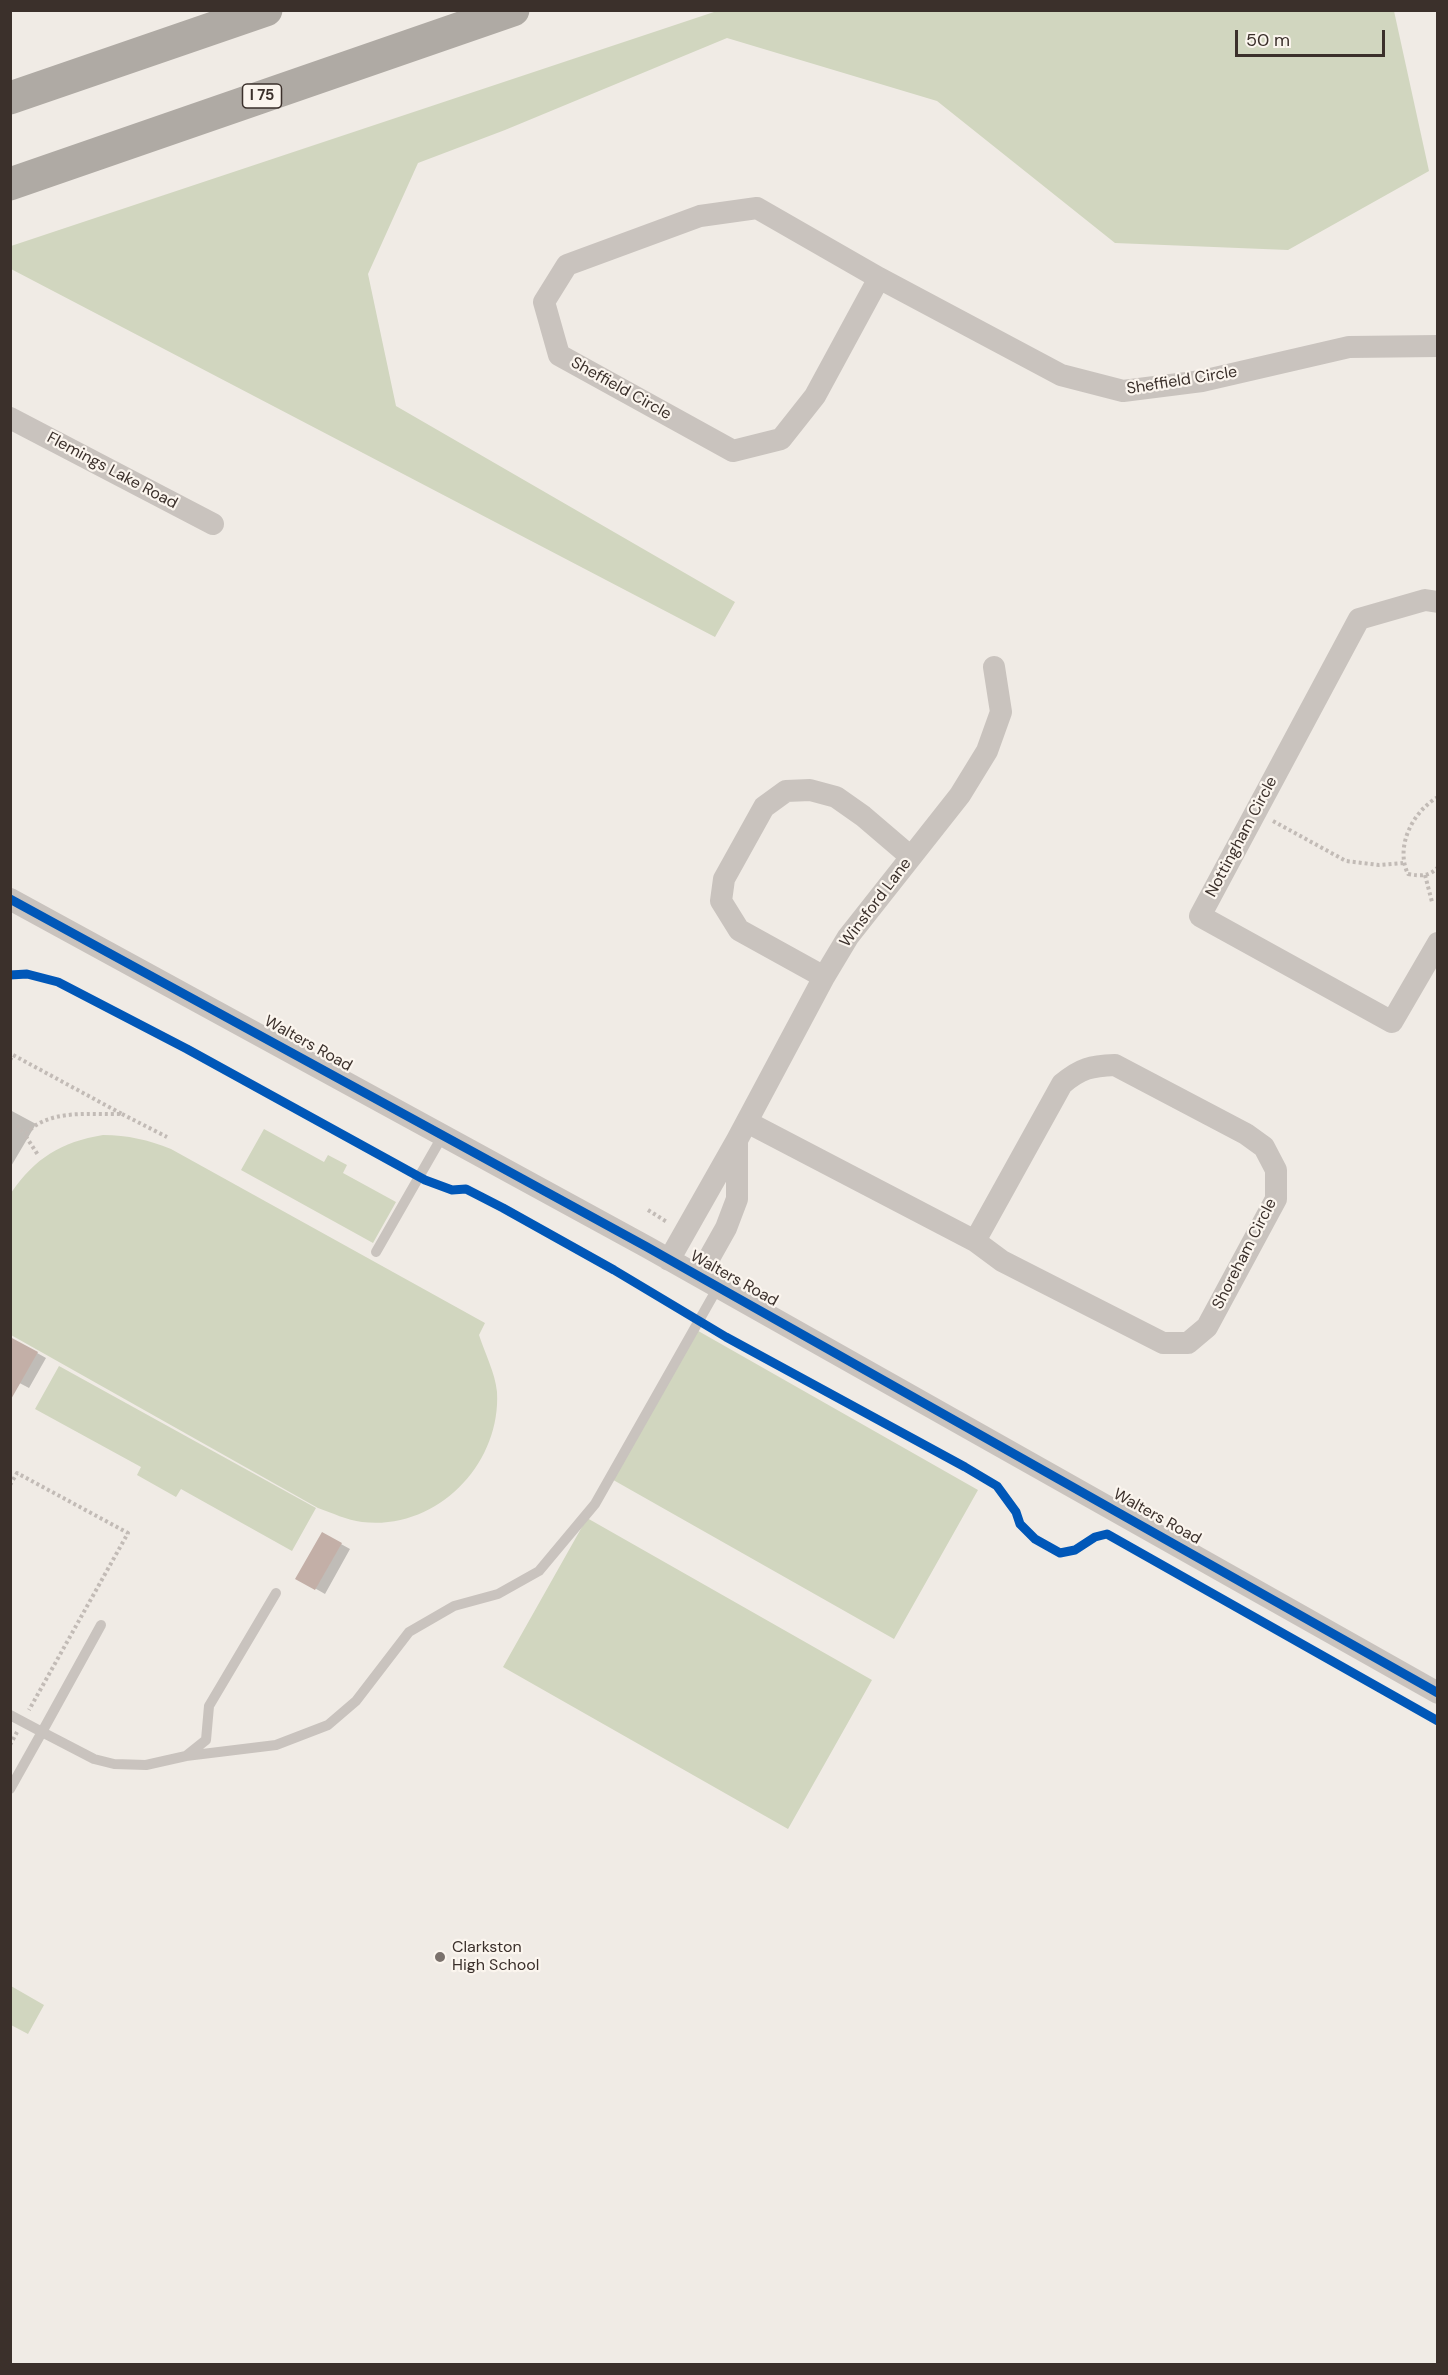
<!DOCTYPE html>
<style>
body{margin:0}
#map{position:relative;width:1448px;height:2375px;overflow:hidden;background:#f0ebe5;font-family:"DM Sans",sans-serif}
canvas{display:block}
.frame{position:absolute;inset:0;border:12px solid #3b302b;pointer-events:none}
.scale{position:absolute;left:1235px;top:30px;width:150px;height:27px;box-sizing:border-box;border:3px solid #3b302b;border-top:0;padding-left:8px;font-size:18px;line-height:21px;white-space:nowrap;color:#3b302b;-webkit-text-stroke:4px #fbf5ee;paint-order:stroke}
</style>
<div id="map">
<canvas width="1448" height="2375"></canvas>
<div class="frame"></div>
<div class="scale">50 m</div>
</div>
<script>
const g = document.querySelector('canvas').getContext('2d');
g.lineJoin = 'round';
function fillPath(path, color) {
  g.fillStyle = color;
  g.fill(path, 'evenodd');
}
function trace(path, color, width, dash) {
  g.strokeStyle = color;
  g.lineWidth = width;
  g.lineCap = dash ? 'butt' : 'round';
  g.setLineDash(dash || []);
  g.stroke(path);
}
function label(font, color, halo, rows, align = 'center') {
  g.font = font + ' "DM Sans",sans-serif';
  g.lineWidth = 4.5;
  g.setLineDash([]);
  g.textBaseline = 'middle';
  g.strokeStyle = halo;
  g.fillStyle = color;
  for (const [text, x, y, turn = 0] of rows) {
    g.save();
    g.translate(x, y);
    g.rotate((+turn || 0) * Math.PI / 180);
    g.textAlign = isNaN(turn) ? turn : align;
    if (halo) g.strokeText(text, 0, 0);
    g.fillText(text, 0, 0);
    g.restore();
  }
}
fillPath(new Path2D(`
 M720,10L1394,11L1429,171L1288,250L1115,243L937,101L727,38L505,130L418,163L368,274L396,406L735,602L715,637L11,269V246Z
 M264,1129L324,1162L328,1155L347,1165L343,1173L396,1202L373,1243L241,1170Z
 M103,1135C128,1135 148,1140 171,1149L485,1323L479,1335C485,1354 495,1372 497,1392C501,1465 436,1531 362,1522C347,1520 332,1513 318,1508L11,1335V1193C35,1158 61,1142 103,1135Z
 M693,1328L978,1490L894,1639L608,1477Z
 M59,1366L316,1508L292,1551L181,1489L176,1497L137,1475L141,1467L35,1409Z
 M587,1518L872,1680L788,1829L503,1667Z
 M11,1986L44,2005L28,2034L11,2025Z`), '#d1d6bf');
fillPath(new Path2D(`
 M10,1110L36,1124L10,1168Z
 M16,1341L46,1358L29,1388L10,1378Z
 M323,1534L350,1549L325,1594L297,1578Z`), '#0003');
fillPath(new Path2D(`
 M10,1337L38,1352L10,1401Z
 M322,1532L342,1543L315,1590L295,1579Z`), '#c3afa7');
trace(new Path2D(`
 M1438,797C1412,812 1395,847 1408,874C1421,876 1429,877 1438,867
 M1273,821L1346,861L1379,865L1403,863
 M1425,875L1432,902
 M10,1060L13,1055L122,1114C91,1115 47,1108 25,1135L38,1155
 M122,1114L167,1137
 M17,1125L25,1135
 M648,1210L667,1222
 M10,1485L17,1473L128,1533L29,1710
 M10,1745L17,1732`), '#c2bbb6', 4, [3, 3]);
trace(new Path2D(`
 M376,1252L443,1135
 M101,1625L42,1732L94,1759L114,1764L146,1765L186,1756L206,1740L209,1706L276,1593
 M10,1715L42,1732L10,1789
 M186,1756L276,1745L328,1725L356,1701L409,1632L454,1606L498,1594L539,1571L595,1504L718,1287`), '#c9c3be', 10);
trace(new Path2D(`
 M879,278L815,396L781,439L733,451L559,355L544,302L567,265L700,216L757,208L879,278L1061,375L1123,391L1202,381L1349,347L1438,346
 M10,418L213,524
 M1438,602L1425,600L1359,619L1200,916L1392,1022L1438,943
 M10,899L647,1247L1438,1693
 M824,977L739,930L721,901L724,879L764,807L786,791L810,790L836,797L863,816L911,857
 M747,1122L975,1241L1002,1261L1163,1343H1188L1207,1327L1276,1199V1170L1264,1147L1246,1134L1115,1065C1091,1066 1081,1068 1062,1084L975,1241
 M737,1140L824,977L848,937L960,795L987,751L1001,712L994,667
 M669,1260L737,1140V1199L726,1228L699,1276`), '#c9c3be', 22);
trace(new Path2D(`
 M10,98L266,10
 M10,184L513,10`), '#afaaa4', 33);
trace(new Path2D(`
 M10,899L647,1247L1438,1693
 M10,975L27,974L58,982L187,1049L425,1180L452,1190L466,1189L503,1208L614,1270L726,1337L965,1467L997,1486L1016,1512L1020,1524L1035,1539L1060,1553L1075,1550L1095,1537L1107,1534L1438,1721`), '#0057b8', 9);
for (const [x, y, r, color] of [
 [440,1957,6,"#7a716c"]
]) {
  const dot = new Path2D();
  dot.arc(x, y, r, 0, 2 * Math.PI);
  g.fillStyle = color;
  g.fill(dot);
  trace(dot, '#fbf5ee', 2);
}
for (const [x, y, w] of [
 [262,96,39]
]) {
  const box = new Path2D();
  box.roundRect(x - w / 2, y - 12, w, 24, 4.5);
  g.fillStyle = '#fbf5ee';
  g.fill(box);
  trace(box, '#3b302b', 1.5);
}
label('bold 15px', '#3b302b', null, [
 ["I 75",262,96]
]);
label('16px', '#3b302b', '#fbf5ee', [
 ["Sheffield Circle",1182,381,-9],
 ["Sheffield Circle",621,389,29],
 ["Flemings Lake Road",112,471,28],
 ["Nottingham Circle",1242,837,-62],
 ["Winsford Lane",876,903,-53],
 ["Walters Road",308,1044,29],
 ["Shoreham Circle",1245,1254,-63],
 ["Walters Road",734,1279,29],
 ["Walters Road",1157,1517,29]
]);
label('16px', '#3b302b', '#fbf5ee', [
 ["Clarkston",452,1948],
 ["High School",452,1966]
], 'left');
</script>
